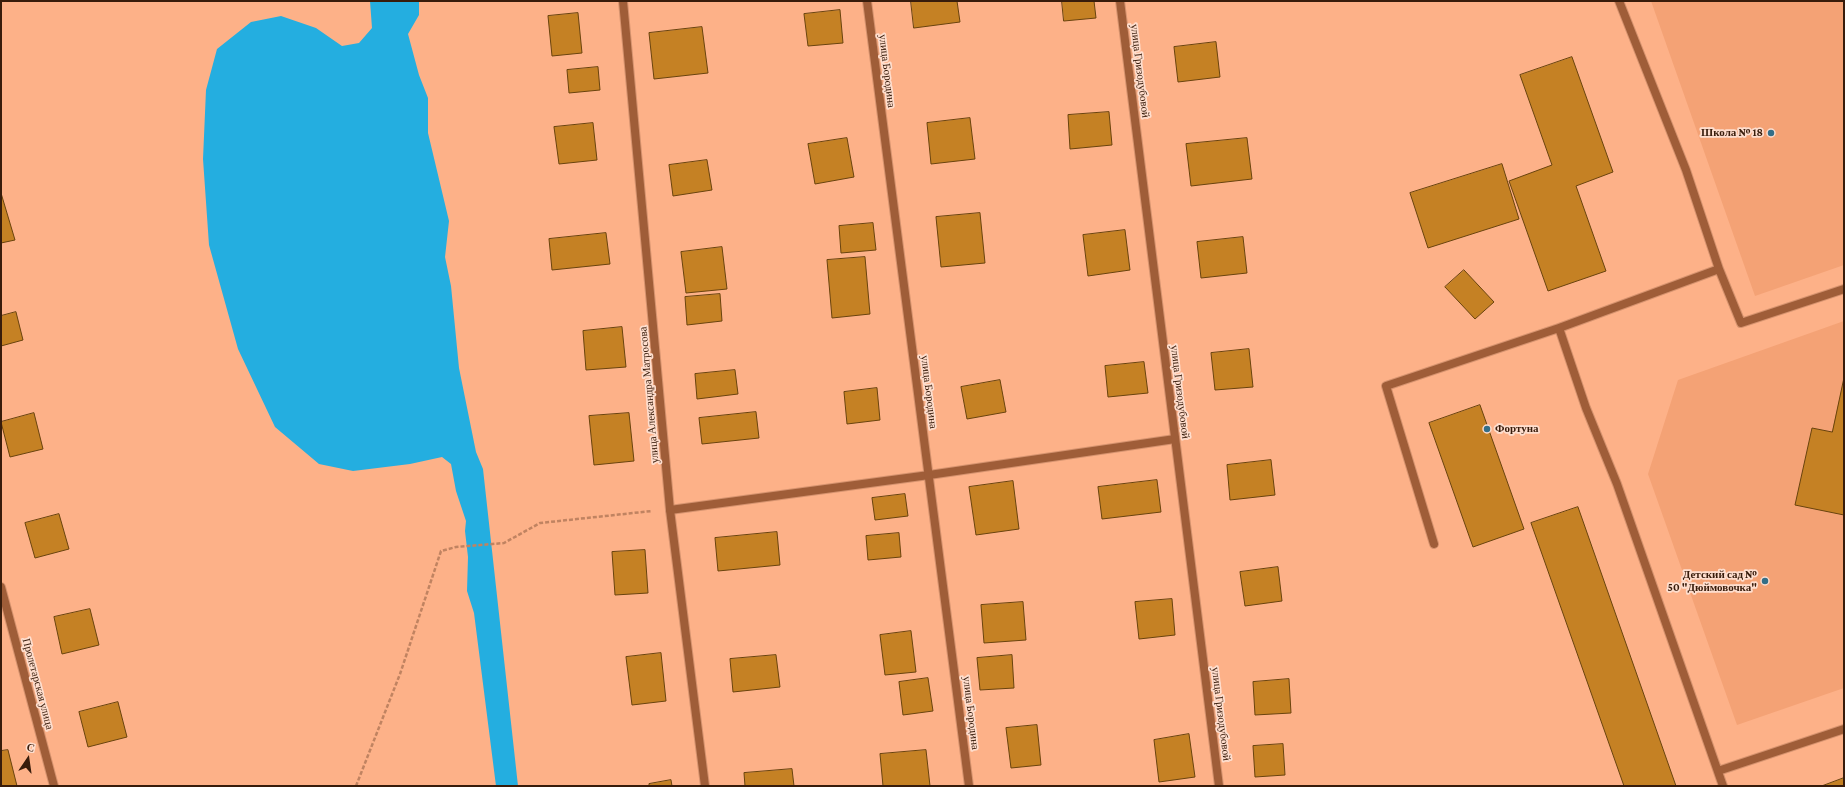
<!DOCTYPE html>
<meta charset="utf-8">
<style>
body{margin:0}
#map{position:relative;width:1845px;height:787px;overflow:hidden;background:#fdb188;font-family:"Crimson Pro",serif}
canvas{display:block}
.frame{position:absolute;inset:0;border:2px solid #381c0b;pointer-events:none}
.north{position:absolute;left:8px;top:739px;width:40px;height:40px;-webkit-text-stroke:3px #fedece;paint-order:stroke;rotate:13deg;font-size:11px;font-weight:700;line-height:16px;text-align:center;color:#381c0b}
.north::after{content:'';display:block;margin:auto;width:14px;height:18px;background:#381c0b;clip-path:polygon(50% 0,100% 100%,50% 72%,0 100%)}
</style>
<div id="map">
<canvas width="1845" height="787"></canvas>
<div class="frame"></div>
<div class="north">С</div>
</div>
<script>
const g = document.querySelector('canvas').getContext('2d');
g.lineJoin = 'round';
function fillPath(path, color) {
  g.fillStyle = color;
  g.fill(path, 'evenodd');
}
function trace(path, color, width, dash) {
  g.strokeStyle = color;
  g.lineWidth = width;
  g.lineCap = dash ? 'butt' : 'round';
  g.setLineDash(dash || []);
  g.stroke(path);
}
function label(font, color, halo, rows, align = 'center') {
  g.font = font + ' "Crimson Pro",serif';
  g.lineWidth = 3.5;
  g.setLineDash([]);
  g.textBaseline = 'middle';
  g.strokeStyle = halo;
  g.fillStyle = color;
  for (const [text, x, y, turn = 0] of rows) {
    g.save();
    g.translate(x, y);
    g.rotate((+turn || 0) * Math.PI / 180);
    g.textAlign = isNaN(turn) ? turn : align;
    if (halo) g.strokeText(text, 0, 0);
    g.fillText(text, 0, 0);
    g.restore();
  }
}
fillPath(new Path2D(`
 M1651,1H1844V265L1755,296Z
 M1844,321V688L1737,725L1648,474L1678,380Z`), '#f4a275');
fillPath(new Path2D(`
 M370,1H419V15L408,34L419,75L428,98V133L449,221L445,257L451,286L459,368L476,452L483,469L518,786H496L474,613L467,591L468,557L465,531L466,521L456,491L451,464L442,457L410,464L353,471L319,464L275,427L238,349L209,245L203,159L206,90L217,49L251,22L281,16L316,28L342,46L359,43L372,28Z`), '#24aee0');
const building = new Path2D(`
 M911,1H957L960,22L914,28Z
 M1062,1H1094L1096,18L1064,21Z
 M840,10L843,43L808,46L804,14Z
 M578,13L582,53L552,56L548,16Z
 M702,27L708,73L654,79L649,33Z
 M1216,42L1220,77L1178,82L1174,47Z
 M1572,57L1613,172L1576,186L1606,271L1548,291L1509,181L1552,165L1520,75Z
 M598,67L600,90L569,93L567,70Z
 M1109,112L1112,145L1070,149L1068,115Z
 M970,118L975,159L931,164L927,123Z
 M593,123L597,160L559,164L554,127Z
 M847,138L854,177L815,184L808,144Z
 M1247,138L1252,179L1191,186L1186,144Z
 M707,160L712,190L673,196L669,165Z
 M1502,164L1519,219L1428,248L1410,193Z
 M1,193L15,240L1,243Z
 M980,213L985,263L941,267L936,217Z
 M873,223L876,250L841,253L839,226Z
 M1125,230L1130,270L1088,276L1083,235Z
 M606,233L610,264L552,270L549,239Z
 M1243,237L1247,273L1201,278L1197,242Z
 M722,247L727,289L686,293L681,252Z
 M865,257L870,314L832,318L827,260Z
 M1464,270L1494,302L1475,319L1445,287Z
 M720,294L722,321L687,325L685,297Z
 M16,312L23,340L1,346V316Z
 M622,327L626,367L586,370L583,331Z
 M1249,349L1253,387L1215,390L1211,353Z
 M1144,362L1148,393L1108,397L1105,366Z
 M735,370L738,394L697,399L695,374Z
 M1844,378V515L1795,505L1812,428L1832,432Z
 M1000,380L1006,412L967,419L961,387Z
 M877,388L880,420L847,424L844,392Z
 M1480,405L1524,529L1473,547L1429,423Z
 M756,412L759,438L702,444L699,418Z
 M34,413L43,449L10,457L1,422Z
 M629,413L634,461L594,465L589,416Z
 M1271,460L1275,495L1230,500L1227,465Z
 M1157,480L1161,512L1102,519L1098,487Z
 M1013,481L1019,529L976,535L969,487Z
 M905,494L908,516L875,520L872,498Z
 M1578,507L1676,786H1624L1531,523Z
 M59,514L69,549L35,558L25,523Z
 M777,532L780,565L718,571L715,538Z
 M899,533L901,557L868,560L866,536Z
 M645,550L648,593L615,595L612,552Z
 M1278,567L1282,601L1245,606L1240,572Z
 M1172,599L1175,635L1139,639L1135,602Z
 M1023,602L1026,640L984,643L981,605Z
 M90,609L99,645L62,654L54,617Z
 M911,631L916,672L885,675L880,635Z
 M661,653L666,701L632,705L626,657Z
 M776,655L780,687L733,692L730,659Z
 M1012,655L1014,688L980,690L977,658Z
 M928,678L933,711L903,715L899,682Z
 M1289,679L1291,713L1255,715L1253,682Z
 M118,702L127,737L88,747L79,712Z
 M1037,725L1041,765L1011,768L1006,728Z
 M1189,734L1195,777L1159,782L1154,740Z
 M1283,744L1285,775L1255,777L1253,746Z
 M8,750L17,786H1V751Z
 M926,750L930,786H883L880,754Z
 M792,769L794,786H745L744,773Z
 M1844,778V786H1822Z
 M671,780L672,786H649V784Z`);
fillPath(building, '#c58124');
trace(building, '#69430d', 1);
const lane = new Path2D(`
 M1619,1L1686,170L1719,269L1559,328L1586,408L1617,484L1723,786
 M1719,269L1741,323L1844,289
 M670,510L929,475L1175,439
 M1434,544L1386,386L1559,328
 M1718,771L1844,729`);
const street = new Path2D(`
 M623,1L670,510L705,786
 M867,1L969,786
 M1120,1L1219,786
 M1,587L54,786`);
trace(lane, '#d6936f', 10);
trace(street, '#d6936f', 10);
trace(new Path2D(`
 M356,786L400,674L441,551L456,547L504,543L540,523L652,511`), '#c08361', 2.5, [4, 2]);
trace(lane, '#9f5d38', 8);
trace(street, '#9f5d38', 8);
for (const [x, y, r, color] of [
 [1771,133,4,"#346e87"],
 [1487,429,4,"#346e87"],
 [1765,581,4,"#346e87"]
]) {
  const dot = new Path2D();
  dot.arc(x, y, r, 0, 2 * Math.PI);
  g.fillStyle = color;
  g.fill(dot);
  trace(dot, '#fedece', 1.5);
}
label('11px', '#381c0b', '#fedece', [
 ["улица Бородина",887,71,83],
 ["улица Гризодубовой",1140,71,83],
 ["улица Бородина",929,392,83],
 ["улица Гризодубовой",1180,392,83],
 ["улица Александра Матросова",649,395,-95],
 ["Пролетарская улица",38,684,75],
 ["улица Бородина",971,713,83],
 ["улица Гризодубовой",1221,714,83]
]);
label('bold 11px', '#381c0b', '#fedece', [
 ["Школа № 18",1763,133],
 ["Фортуна",1495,429,"left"],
 ["Детский сад №",1757,575],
 ["50 \"Дюймовочка\"",1757,588]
], 'right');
</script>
